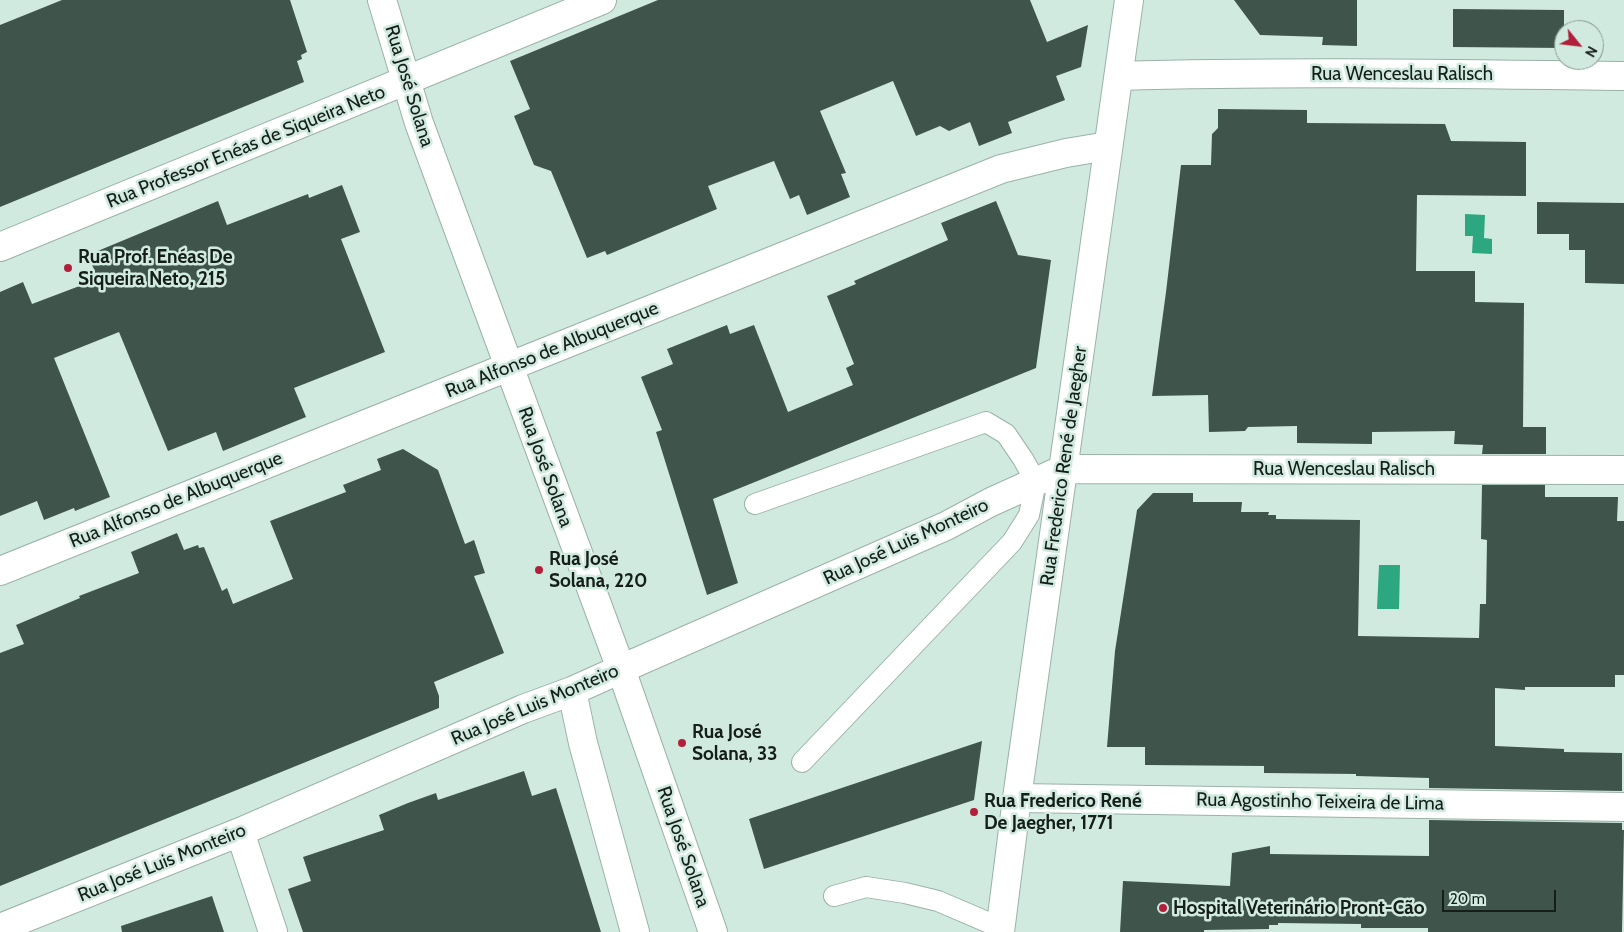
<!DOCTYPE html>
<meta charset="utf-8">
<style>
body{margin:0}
#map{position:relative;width:1624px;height:932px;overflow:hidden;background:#d1eadf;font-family:Cabin,sans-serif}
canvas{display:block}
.north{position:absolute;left:1554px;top:20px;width:50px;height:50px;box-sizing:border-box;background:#d1eadf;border:1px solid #869890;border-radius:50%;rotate:119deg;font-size:14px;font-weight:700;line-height:20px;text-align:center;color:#151e1a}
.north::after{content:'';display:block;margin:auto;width:18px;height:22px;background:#b21f3b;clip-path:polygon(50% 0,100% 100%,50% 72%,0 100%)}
.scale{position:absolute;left:1442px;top:890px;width:114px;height:22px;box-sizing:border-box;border:2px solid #151e1a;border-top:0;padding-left:6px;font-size:15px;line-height:18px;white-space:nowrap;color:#151e1a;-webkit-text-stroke:4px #d1eadf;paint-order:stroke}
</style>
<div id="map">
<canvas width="1624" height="932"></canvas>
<div class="north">N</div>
<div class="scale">20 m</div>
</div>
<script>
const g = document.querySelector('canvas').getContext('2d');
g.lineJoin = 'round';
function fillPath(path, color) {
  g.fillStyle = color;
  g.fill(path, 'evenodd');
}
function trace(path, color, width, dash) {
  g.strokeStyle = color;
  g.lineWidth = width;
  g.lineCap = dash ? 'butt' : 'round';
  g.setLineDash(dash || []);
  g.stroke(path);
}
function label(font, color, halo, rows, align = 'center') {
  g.font = font + ' Cabin,sans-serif';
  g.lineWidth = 5;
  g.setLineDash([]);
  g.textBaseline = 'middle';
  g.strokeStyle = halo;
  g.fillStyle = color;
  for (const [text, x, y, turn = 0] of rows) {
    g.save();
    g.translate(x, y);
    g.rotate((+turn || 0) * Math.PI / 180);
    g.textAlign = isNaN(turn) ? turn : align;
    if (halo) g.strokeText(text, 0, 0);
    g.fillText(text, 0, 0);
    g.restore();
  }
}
fillPath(new Path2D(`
 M1465,214L1485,215L1484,238L1492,239V254L1472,253L1473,236H1465Z
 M1379,565H1400L1399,609H1377Z`), '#2da780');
fillPath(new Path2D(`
 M62,0H290L307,52L301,55L302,59L297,61L304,82L0,207V25Z
 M658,0H1030L1047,42L1088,25L1081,67L1056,76L1065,100L1008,122L1012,133L979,146L970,122L949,131L940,126L916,136L893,81L820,111L846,173L841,174L850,197L807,215L799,195L790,199L774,161L708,186L717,209L607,255L605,251L587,258L551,171L534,165L514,116L530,109L510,61Z
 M1234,0H1357V46L1322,45L1323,37L1260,35Z
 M1453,9L1564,10V48L1453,47Z
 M1218,109L1307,110V123L1445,124L1451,141L1526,142V196L1417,195L1416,271H1475V302L1524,303L1523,427H1546V454H1482L1483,445L1454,444L1455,431L1372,432V444L1297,443V426L1248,427L1245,431L1209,432L1208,395L1152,396L1166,292L1181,165H1211L1212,134L1218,128Z
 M342,185L360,232L341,239L385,352L294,388L306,417L223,451L216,432L168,451L119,332L54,358L110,497L75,511L74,508L44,520L37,501L0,516V292L23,282L32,304L98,279L88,255L218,201L227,225L308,194L309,198Z
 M996,201L1018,255L1051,260L1036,368L713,499L738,583L707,595L656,432L662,430L641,377L673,364L667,349L727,325L730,334L754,325L788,412L853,385L846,368L854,364L827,296L856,284L854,281L948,240L941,223Z
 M1537,202L1624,203V284L1585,283V250H1569V234H1537Z
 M403,449L438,470L465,544L474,540L485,573L474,576L504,653L434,682L439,696V708L0,886V653L24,644L16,625L80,598L79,596L139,573L131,552L177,533L184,550L198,545L199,548L204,547L222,591L227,588L233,604L293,579L270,521L346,492L343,485L381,470L377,459Z
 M1482,485H1545V497H1618L1617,521H1624V675H1615V687H1525V690L1495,688V746L1564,749V752L1622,753V791L1429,788V778L1356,776V774L1264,773V766L1145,765V747H1107L1115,651L1137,510L1153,493H1193V502H1242L1241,512H1269L1268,515H1276V519L1360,520L1358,636L1479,638L1480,604H1486L1487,540L1481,539Z
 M982,741L974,800L764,869L749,819Z
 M524,771L532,796L556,788L601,932H303L288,889L311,881L303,857L384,830L379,815L408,803L436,793L438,800Z
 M1429,820L1622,823V830H1624L1622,932H1428V928H1361V924L1278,923V925H1269V929L1204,930V932H1120L1123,881L1230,886L1232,853L1270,846V854L1429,856Z
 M212,896L224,932H122L121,926Z`), '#3f544b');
const lane = new Path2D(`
 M755,504L986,422L1006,434L1023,459L1036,482L1029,515L1012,542L802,762
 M834,896L866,887L905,893L938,901L1001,928`);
const street = new Path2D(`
 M382,0L419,123L621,669L713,932
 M1119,76C1288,71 1456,74 1624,76
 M0,247L602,0
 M0,571L1001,169L1066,153L1108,146
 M572,691L583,743L635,932
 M1017,798L1624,807
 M240,832L273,932
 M0,928L240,832L523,709L572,691L621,669L946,526L991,502L1064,469L1624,470`);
const secondary = new Path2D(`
 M1000,932L1017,798L1129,0`);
trace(lane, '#9ab2a7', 22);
trace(street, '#9ab2a7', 30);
trace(secondary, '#9ab2a7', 30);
trace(lane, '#fff', 20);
trace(street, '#fff', 28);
trace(secondary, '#fff', 28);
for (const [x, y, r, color] of [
 [68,268,5,"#b21f3b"],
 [539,570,5,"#b21f3b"],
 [682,743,5,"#b21f3b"],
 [974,812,5,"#b21f3b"],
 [1163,908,5,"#b21f3b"]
]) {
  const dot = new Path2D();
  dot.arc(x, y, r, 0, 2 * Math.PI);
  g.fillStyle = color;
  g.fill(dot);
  trace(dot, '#d1eadf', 2);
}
label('19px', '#151e1a', '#d1eadf', [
 ["Rua Wenceslau Ralisch",1402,74],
 ["Rua José Solana",409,86,73],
 ["Rua Professor Enéas de Siqueira Neto",246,147,-22],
 ["Rua Alfonso de Albuquerque",552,350,-22],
 ["Rua Frederico René de Jaegher",1064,466,-82],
 ["Rua José Solana",545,467,70],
 ["Rua Wenceslau Ralisch",1344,469],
 ["Rua Alfonso de Albuquerque",176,500,-22],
 ["Rua José Luis Monteiro",906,542,-25],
 ["Rua José Luis Monteiro",535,705,-23],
 ["Rua Agostinho Teixeira de Lima",1320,802,1],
 ["Rua José Solana",683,847,71],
 ["Rua José Luis Monteiro",162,863,-22]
]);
label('bold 19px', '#151e1a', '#d1eadf', [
 ["Rua Prof. Enéas De",78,257],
 ["Siqueira Neto, 215",78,279],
 ["Rua José",549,559],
 ["Solana, 220",549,581],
 ["Rua José",692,732],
 ["Solana, 33",692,754],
 ["Rua Frederico René",984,801],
 ["De Jaegher, 1771",984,823],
 ["Hospital Veterinário Pront-Cão",1173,908]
], 'left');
</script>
